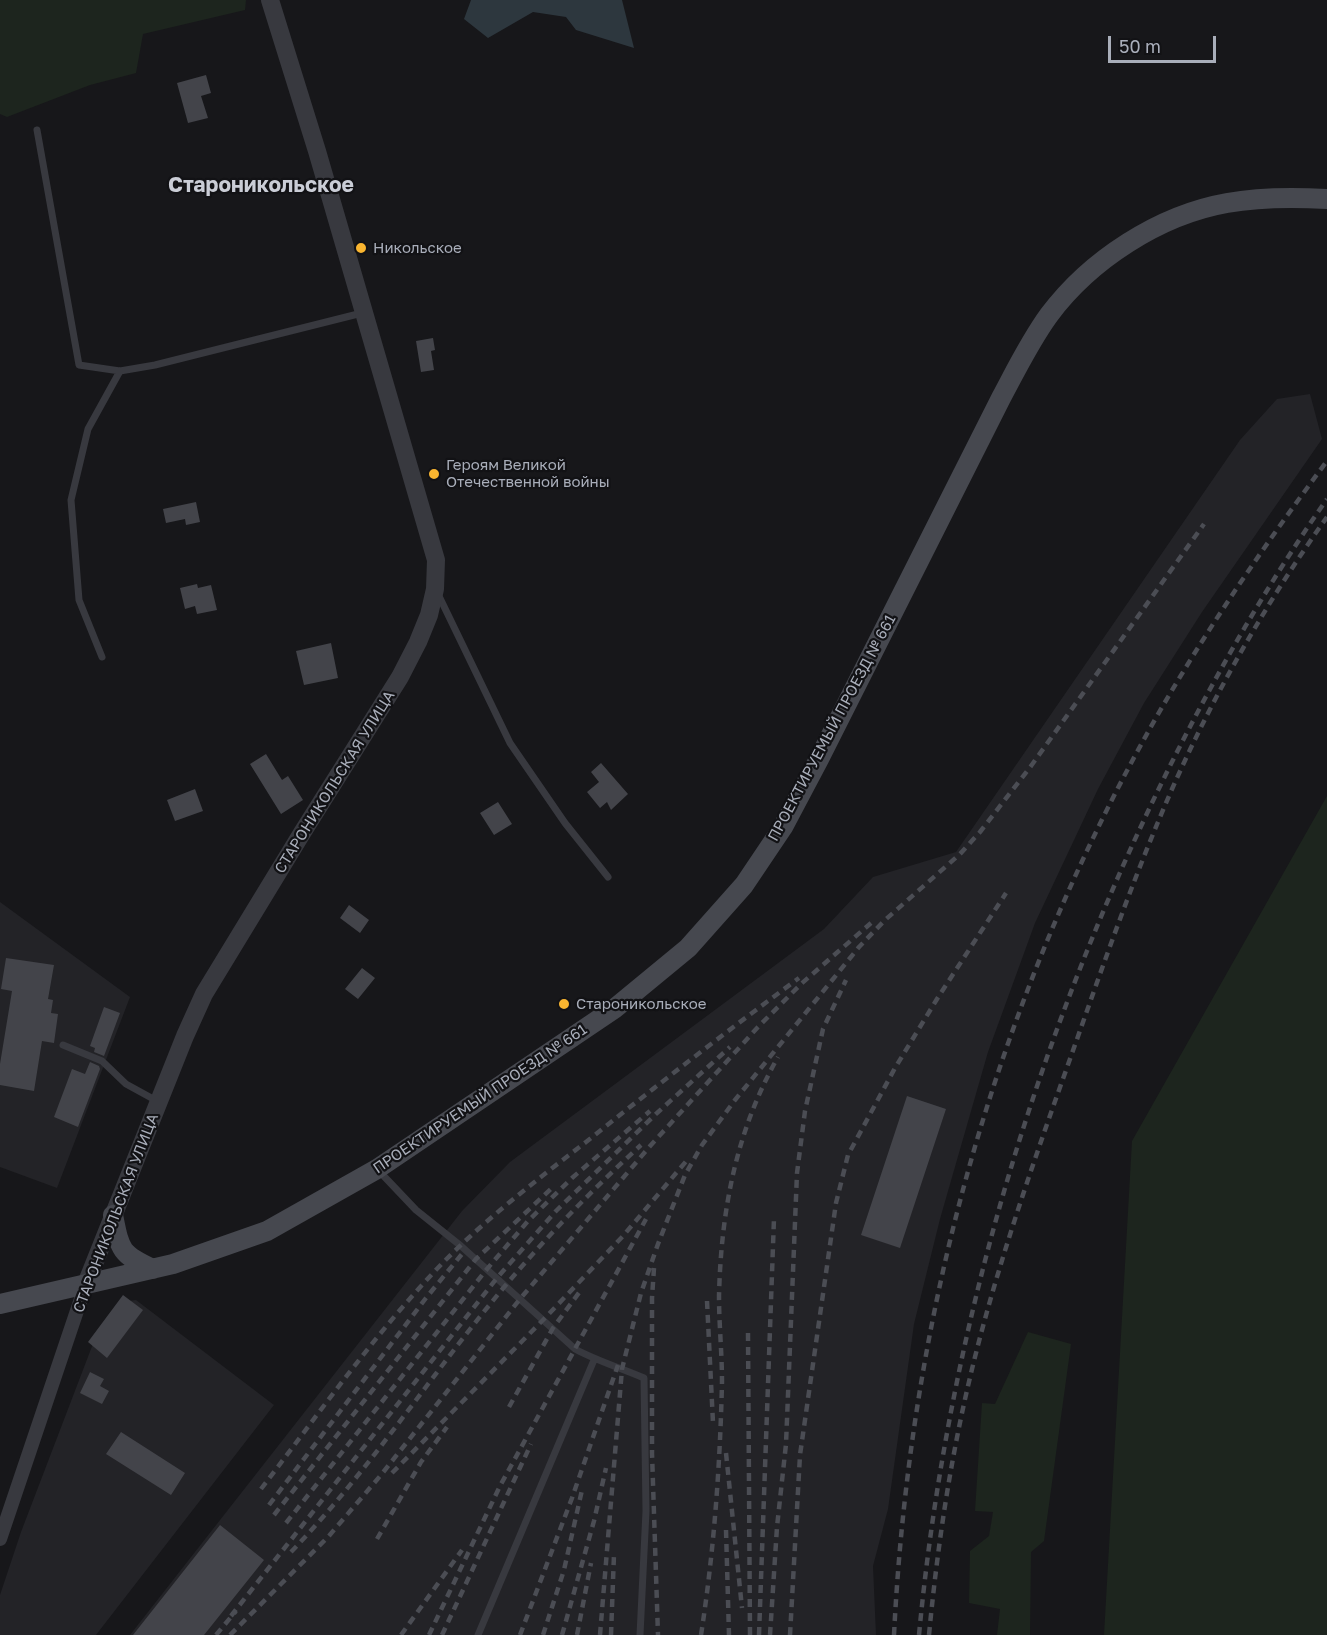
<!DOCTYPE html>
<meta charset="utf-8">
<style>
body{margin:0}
#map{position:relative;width:1327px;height:1635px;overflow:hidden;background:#17171a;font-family:"Golos Text",sans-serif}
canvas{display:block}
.scale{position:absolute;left:1108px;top:36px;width:108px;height:27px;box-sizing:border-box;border:3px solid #a9aeba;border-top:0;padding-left:8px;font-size:18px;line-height:21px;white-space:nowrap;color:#a9aeba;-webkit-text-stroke:4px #121215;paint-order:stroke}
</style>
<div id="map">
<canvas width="1327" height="1635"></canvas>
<div class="scale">50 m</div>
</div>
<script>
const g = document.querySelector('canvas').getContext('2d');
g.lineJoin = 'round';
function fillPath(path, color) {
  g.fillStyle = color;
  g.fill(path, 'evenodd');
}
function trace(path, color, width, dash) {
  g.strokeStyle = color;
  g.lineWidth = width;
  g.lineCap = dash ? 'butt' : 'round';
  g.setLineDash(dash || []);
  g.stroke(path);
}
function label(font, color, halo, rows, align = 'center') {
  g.font = font + ' "Golos Text",sans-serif';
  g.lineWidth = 4.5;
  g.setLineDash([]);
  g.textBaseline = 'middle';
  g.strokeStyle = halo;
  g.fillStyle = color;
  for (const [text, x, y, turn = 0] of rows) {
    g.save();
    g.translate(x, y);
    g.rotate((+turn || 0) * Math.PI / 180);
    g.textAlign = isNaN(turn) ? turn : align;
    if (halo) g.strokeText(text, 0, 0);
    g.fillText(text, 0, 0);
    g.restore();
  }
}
fillPath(new Path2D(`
 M1310,394L1322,439L1202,612L1144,703L1098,789L1035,923L988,1052L940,1219L914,1324L888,1509L873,1566L876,1635H130L462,1211L510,1162L824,929L873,877L956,852L1240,440L1277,399Z
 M0,902L130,997L57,1188L0,1167Z
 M136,1300L274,1405L96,1635H0V1595L21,1532L99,1328L119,1302Z`), '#232327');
fillPath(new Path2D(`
 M0,0H246L245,10L143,34L136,73L90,85L7,117L0,114Z
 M1327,796V1635H1104L1132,1141Z
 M1028,1332L1071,1344L1044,1541L1031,1552L1030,1635H997L1000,1609L969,1603L970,1551L989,1536L993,1512L975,1511L982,1403L995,1404Z`), '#1d251e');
fillPath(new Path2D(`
 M471,0H622L634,48L576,30L566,17L533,12L488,38L464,19Z`), '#2d373e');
fillPath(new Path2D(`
 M206,75L211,93L201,96L208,118L188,123L177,83Z
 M433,338L435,350L431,351L434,370L421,372L416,341Z
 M196,502L200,522L186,525L185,519L166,523L163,509Z
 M197,584L198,588L211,585L217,610L197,614L195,606L185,609L180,588Z
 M331,643L338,678L304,685L296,651Z
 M266,754L282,780L288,776L303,800L281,814L250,764Z
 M601,763L628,794L611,810L607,802L600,808L587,792L599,782L591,772Z
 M195,789L203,811L175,821L167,800Z
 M498,802L512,824L494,835L480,813Z
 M349,905L369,920L360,933L340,918Z
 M6,958L54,965L48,999L53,1000L51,1013L58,1014L54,1043L42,1041L34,1091L0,1085V1064L12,991L1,989Z
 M362,968L375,978L358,999L345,989Z
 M104,1007L120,1013L104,1056L94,1052L95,1048L90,1046Z
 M90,1062L99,1066L100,1069L78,1127L54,1117L72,1069L85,1074Z
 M907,1096L946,1109L900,1248L861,1235Z
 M123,1295L143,1310L107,1358L88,1342Z
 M90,1372L104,1379L100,1386L109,1391L102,1404L80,1393Z
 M121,1432L185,1473L171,1495L106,1454Z
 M220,1525L264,1560L204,1635H133Z`), '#43444a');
trace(new Path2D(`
 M37,130L79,365L120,371L155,365L362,313
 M438,594L510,743L565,823L608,877
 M102,657L79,600L71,500L88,429L120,371
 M63,1045L102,1061L126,1084L157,1101
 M379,1171L416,1210L461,1246L575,1349C597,1361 621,1368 644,1378L646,1511L640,1635
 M478,1635L594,1360`), '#38393f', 7);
trace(new Path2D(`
 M0,1539L86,1284`), '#38393f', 14);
trace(new Path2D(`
 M86,1284L185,1036L204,994L302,833L400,677L418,642L429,615L435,589L436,560L317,151L270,0`), '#38393f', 18);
trace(new Path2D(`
 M113,1215C120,1250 120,1254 153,1269
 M0,1304L173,1264L267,1231L377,1169L614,1009L688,948L744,885L783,827L819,759L1001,398C1016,370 1030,341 1049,315C1090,260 1159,215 1227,203C1260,197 1293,197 1327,199`), '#46484f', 20);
trace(new Path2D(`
 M654,1268L652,1298V1453L658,1635
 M707,1301L713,1423
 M748,1333L750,1635
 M509,1407L553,1328L581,1290
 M726,1453L742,1608
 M392,1473L544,1319L623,1236L688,1159
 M261,1489C317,1416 371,1339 434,1272C479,1224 534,1182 586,1142C656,1086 727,1031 799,978
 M269,1505L426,1298L462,1254
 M274,1515L476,1259L553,1187
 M286,1523L487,1269L528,1221L572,1178L650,1111
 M726,1530L729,1635
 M377,1539L421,1462L447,1427
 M291,1552C370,1470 432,1373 505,1286C547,1236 593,1189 641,1145
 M231,1616L497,1278L556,1211L657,1113L730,1047
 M216,1635L236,1611
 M230,1635L328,1537L381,1475L520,1299L651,1145L758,1027L801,984L871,923
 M401,1635L462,1550
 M429,1635L500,1486L646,1219
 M442,1635L531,1444
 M520,1635L572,1498L618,1365
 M543,1635L564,1570L582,1490
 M562,1635L594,1521L606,1468
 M577,1635L591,1563
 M600,1635L622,1369L641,1293L658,1244L685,1175L702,1145L735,1100L859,947L885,920L960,854L980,832L1031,766L1204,524
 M611,1635L614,1554
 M701,1635C714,1551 720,1467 722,1382C722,1353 719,1325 719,1296C721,1211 736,1131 778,1057
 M759,1635L774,1218
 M770,1635L777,1527L786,1444L797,1173L805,1111L823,1029L846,980
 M790,1635L800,1455L836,1203L848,1155L895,1068L937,999L1006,893
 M894,1635C910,1311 996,999 1157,716C1208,627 1266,543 1327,461
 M919,1635C947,1337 1034,1042 1166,774C1213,679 1266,586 1327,499
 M929,1635C937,1551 949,1468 968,1386C995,1269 1036,1155 1076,1042C1102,968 1128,894 1158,822C1202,715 1260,611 1327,517`), '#4b4d54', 4.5, [8, 6]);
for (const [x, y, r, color] of [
 [361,248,6,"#f9b530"],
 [434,474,6,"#f9b530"],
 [564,1004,6,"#f9b530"]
]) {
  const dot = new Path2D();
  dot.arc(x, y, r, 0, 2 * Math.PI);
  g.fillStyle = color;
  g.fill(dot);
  trace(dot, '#121215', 2);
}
label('15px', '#a9aeba', '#121215', [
 ["Никольское",373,248],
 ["Героям Великой",446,465],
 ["Отечественной войны",446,482],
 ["Староникольское",576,1004]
], 'left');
label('15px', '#a9aeba', '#121215', [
 ["ПРОЕКТИРУЕМЫЙ ПРОЕЗД № 661",832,728,-62],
 ["СТАРОНИКОЛЬСКАЯ УЛИЦА",335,782,-58],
 ["ПРОЕКТИРУЕМЫЙ ПРОЕЗД № 661",480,1099,-34],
 ["СТАРОНИКОЛЬСКАЯ УЛИЦА",116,1213,-69]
]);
label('bold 21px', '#cacdd6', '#121215', [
 ["Староникольское",261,185]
]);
</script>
